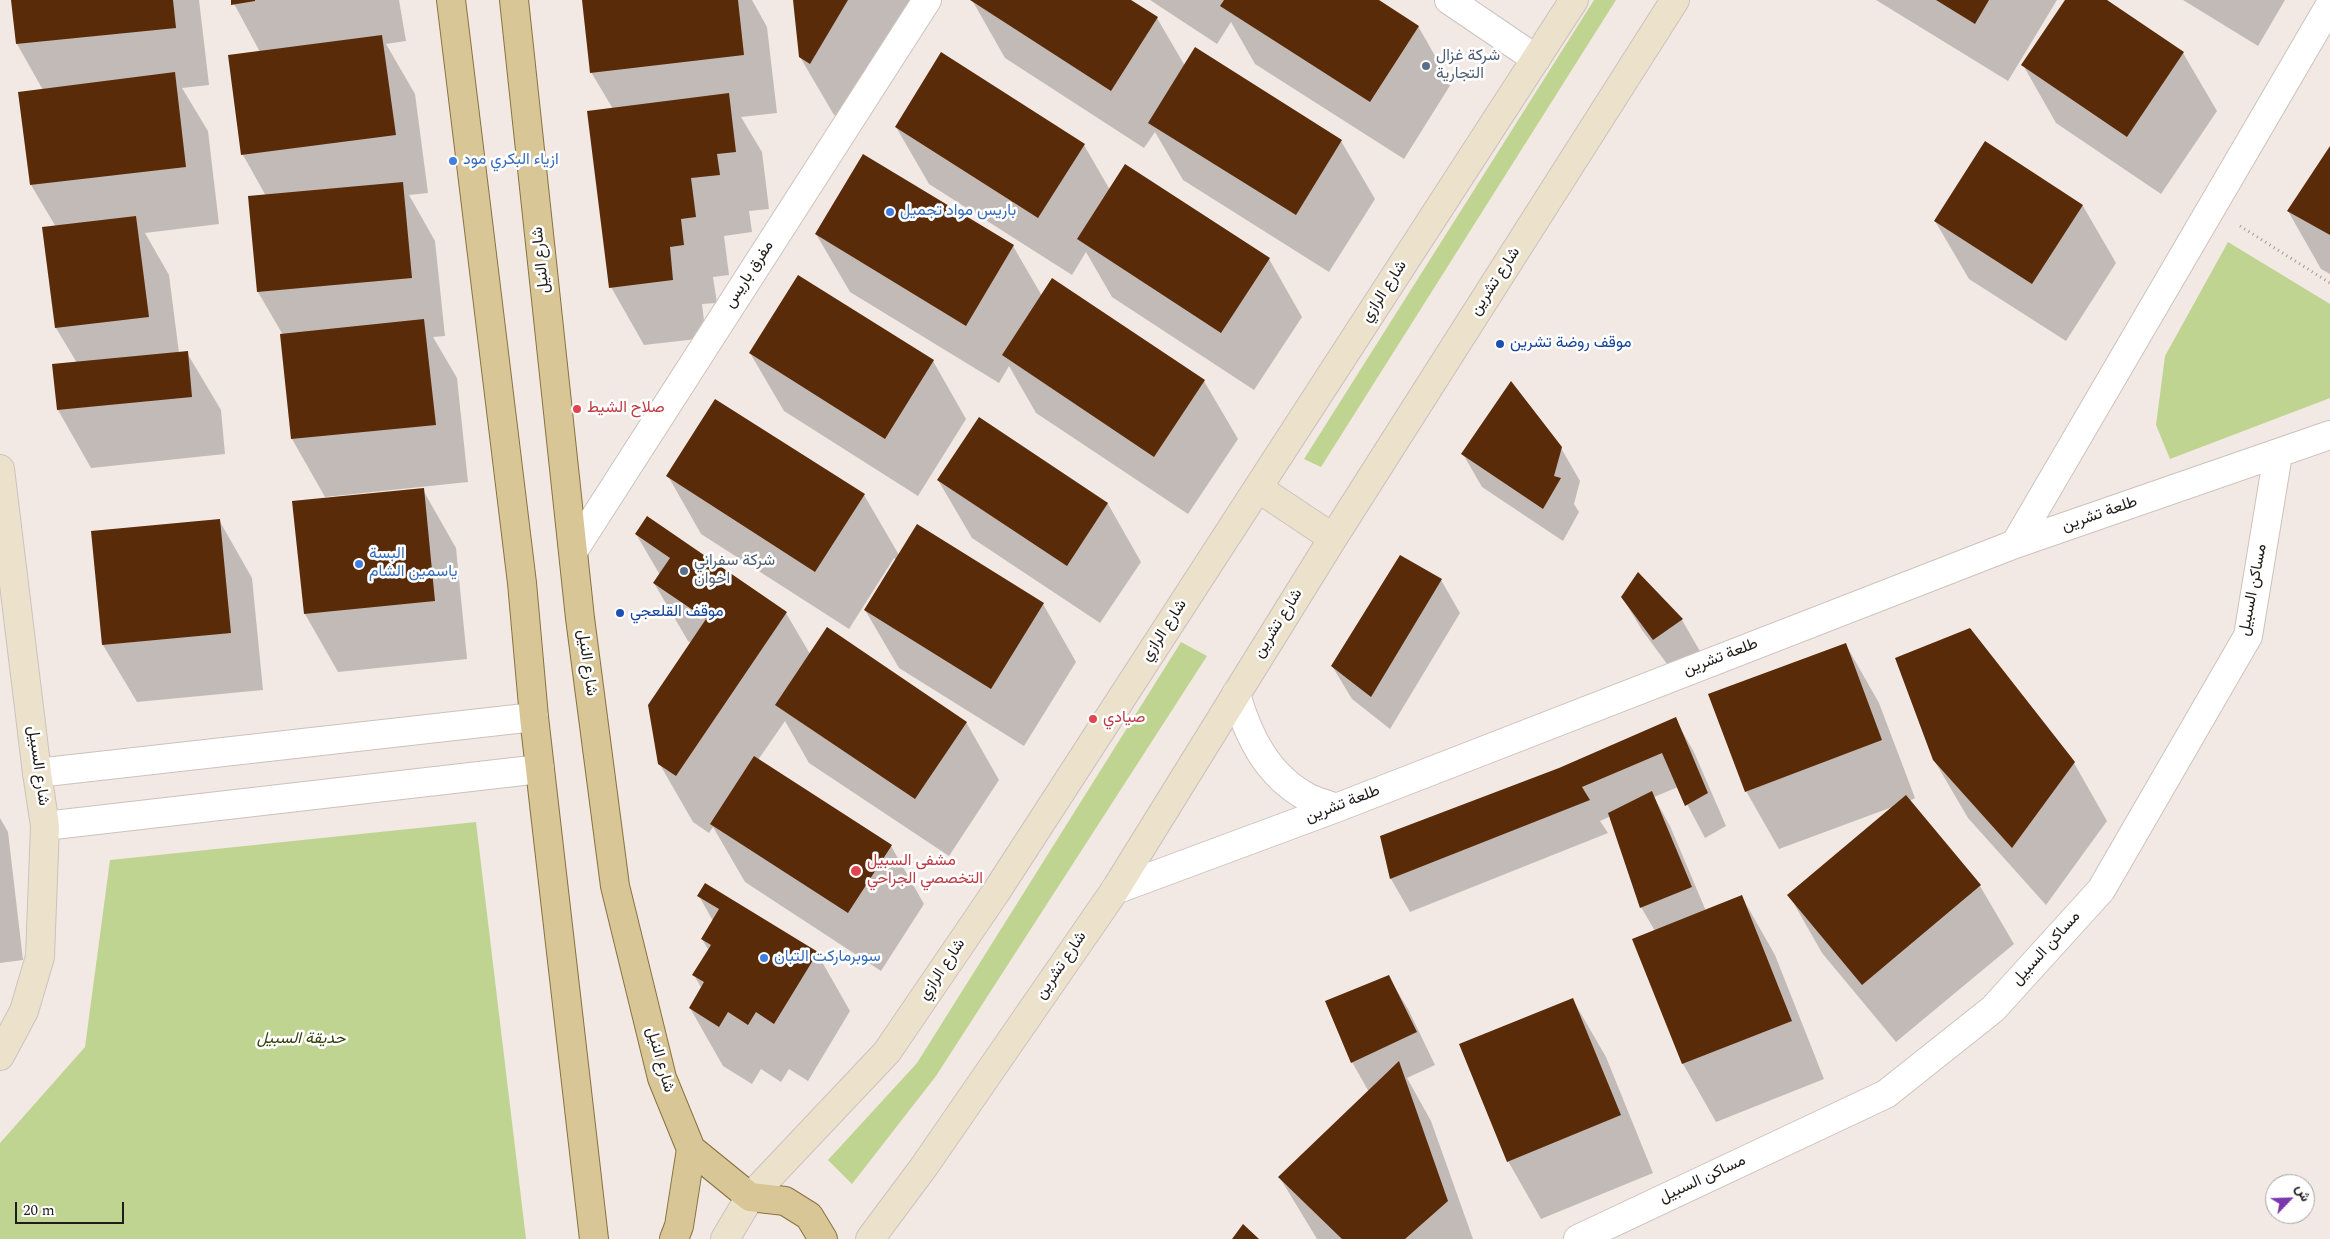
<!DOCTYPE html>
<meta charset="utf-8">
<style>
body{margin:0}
#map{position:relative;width:2330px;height:1239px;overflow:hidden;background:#f3e9e4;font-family:Spectral,Vazirmatn,serif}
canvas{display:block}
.north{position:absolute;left:2265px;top:1174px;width:50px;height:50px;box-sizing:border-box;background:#fff;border:1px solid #a5a4a3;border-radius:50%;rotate:66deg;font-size:14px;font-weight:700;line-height:20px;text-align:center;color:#1f1c1a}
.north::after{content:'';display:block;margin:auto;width:18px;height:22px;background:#7b37ab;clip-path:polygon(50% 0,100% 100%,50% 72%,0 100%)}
.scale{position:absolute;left:15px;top:1202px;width:109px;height:22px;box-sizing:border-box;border:2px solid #1f1c1a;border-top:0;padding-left:6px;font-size:15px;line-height:18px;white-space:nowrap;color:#1f1c1a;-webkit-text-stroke:4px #fff;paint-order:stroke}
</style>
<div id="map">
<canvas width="2330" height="1239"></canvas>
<div class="north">ش</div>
<div class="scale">20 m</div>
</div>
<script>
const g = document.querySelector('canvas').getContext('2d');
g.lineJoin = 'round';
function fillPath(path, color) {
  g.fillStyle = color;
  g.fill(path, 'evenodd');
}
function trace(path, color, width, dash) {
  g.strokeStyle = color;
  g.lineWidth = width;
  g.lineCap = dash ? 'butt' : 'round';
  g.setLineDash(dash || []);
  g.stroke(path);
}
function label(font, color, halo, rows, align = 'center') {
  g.font = font + ' Spectral,Vazirmatn,serif';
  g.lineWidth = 5;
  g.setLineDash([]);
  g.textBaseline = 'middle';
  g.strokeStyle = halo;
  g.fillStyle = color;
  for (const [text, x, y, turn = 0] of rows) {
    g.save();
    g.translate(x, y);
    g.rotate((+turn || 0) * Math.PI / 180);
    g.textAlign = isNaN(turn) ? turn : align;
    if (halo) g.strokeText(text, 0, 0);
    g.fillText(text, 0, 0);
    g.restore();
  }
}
fillPath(new Path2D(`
 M1594,0H1616L1321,467L1304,459Z
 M2228,242L2330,304V398L2170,459L2156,425L2165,356Z
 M1181,642L1207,656L936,1076L852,1184L828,1160L917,1063Z
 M476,822L526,1239H0V1143L85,1047L110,860Z`), '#bfd490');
fillPath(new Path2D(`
 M12,0H199L209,85L182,88L208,131L219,224L145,233L169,275L179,353H187L221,410L225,454L91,468L58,410L77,363L56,328V227L31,185L20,93L43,90L17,44Z
 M232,0H399L406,41L386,44L415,94L428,193L409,195L435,241L445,336L433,337L457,378L468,482L325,497L292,439L281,336L283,335L258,292L266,196L243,155L260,52Z
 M584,0H752L767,27L777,113L741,117L762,152L769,209L749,211L752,232L724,236L729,275L713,277L717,303L702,304L706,338L644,345L611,287L613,109L591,72Z
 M795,0H916L843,121L834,115L800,57Z
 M972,0H1129L1157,18L1185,66L1195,49L1341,141L1375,199L1329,272L1183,180L1155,132L1144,148L1005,58Z
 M1150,0H1377L1418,26L1451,84L1404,159L1255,64L1231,22L1217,44Z
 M1876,0H2057L2008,81Z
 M2067,0H2105L2183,53L2217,111L2161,194L2056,123L2023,65Z
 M2183,0H2285L2258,46Z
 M896,127L1084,145L1110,190L1269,259L1302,317L1254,390L1112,297L1086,252L1072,275L929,184Z
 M2330,149V274L2321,269L2288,211Z
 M2083,206L2116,263L2066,341L1969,279L1935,221Z
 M816,234L1013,246L1042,296L1053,280L1204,381L1238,439L1188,514L1036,413L1009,366L999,383L850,292Z
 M750,353L933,361L966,419L918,496L784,411Z
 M716,400L864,495L899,555L1043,604L1076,662L1024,746L899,668L865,610L896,560L894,558L849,629L701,534L668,476Z
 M979,419L1108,504L1141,562L1100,623L972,538L938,480Z
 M1561,448L1580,481L1574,504L1579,512L1563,541L1482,487L1463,454Z
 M423,490L456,548L467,659L338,672L305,614Z
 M219,520L252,578L263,690L137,702L103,645Z
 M636,534L786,613L810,654L966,722L999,780L949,856L809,763L785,721L758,760L891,846L924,904L881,971L745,882L713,827L709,833L693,822L659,763L691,643L688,641L654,583L660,575Z
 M1638,574L1682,620L1701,653L1673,672L1642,630L1622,597Z
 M1441,580L1460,613L1390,729L1352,699L1332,666Z
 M1846,645L1879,703L1915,798L1909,801L1980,886L2014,944L1896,1042L1822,953L1789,895L1895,806L1779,849L1746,791Z
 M1675,719L1694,752L1726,826L1705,838L1678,787L1654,797L1670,826L1706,911L1742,897L1775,955L1824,1079L1716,1122L1683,1064L1634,939L1655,931L1641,907L1611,816L1600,821L1608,833L1410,912L1391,879L1382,837L1559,769Z
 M1934,760L2074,763L2107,821L2046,905L1968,818Z
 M0,818L8,832L23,960L0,963Z
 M699,896L817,953L850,1011L808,1081L789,1069L781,1082L761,1069L752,1084L723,1066L690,1008L702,989L694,975L709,951L702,939L713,921Z
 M1388,976L1408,1009L1435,1065L1407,1078L1431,1121L1473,1239H1317L1280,1178L1369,1092L1352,1062Z
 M1573,1000L1606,1057L1653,1173L1541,1219L1508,1161Z`), '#0003');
fillPath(new Path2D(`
 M11,0H173L176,28L16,44Z
 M231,0H255V1L231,5Z
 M582,0H738L744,55L590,73Z
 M793,0H848L810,64L799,57Z
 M970,0H1131L1158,17L1111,91Z
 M1224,0H1379L1419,26L1370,102L1220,6Z
 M1936,0H1989L1975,24Z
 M2065,0H2107L2184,52L2127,137L2021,65Z
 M382,35L396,135L241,155L228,55Z
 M1195,47L1342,140L1296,215L1148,123Z
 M941,52L1085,144L1038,218L895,127Z
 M175,72L186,167L30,185L18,92Z
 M729,93L736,152L717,154L720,175L691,178L696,217L681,219L684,245L670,247L673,280L609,288L587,111Z
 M1985,141L2083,205L2032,284L1934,221Z
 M2330,146V235L2287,211Z
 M863,154L1014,245L966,326L815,234Z
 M1125,164L1270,258L1221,333L1077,239Z
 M403,182L412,278L257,292L248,196Z
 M136,216L149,317L55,328L42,227Z
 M798,275L934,360L885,439L749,353Z
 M1052,278L1205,380L1154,457L1002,355Z
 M424,319L436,425L291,439L280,334Z
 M188,351L192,397L57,410L52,364Z
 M1511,381L1562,447L1554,476L1561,478L1543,509L1461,454Z
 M715,399L865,494L815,572L666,476Z
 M979,417L1108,503L1067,566L937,480Z
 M424,488L435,601L304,614L292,501Z
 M647,516L787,612L676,776L658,764L648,705L706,619L653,583L670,558L635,534Z
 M220,519L231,633L102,645L91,531Z
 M917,524L1044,603L991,689L864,610Z
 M1400,555L1442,579L1371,697L1331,666Z
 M1638,572L1683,619L1653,640L1621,597Z
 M827,627L967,722L915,799L775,705Z
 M1970,628L2075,762L2012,848L1933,760L1895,658Z
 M1846,643L1882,740L1745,792L1708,694Z
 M1676,717L1708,793L1685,806L1662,753L1582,787L1590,800L1390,879L1380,836L1559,768Z
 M754,756L892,845L848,913L710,824Z
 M1652,791L1692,887L1640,908L1608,813Z
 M1906,795L1981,885L1862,985L1787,895Z
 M705,883L818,952L774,1024L756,1012L748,1025L728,1012L719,1027L689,1008L704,982L692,975L711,945L701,939L719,909L697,896Z
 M1742,895L1792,1021L1682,1064L1632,939Z
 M1389,975L1417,1032L1351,1063L1325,1001Z
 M1573,998L1621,1115L1507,1162L1459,1044Z
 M1399,1061L1448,1201L1405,1239H1342L1278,1177Z
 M1243,1224L1259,1239H1232Z`), '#592b09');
const street = new Path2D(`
 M1449,0L1536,59
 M2015,544L2330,5
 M574,550L927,0
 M1236,694C1248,736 1267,775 1307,797C1316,802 1327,804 1336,808
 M37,773L534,717
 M45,826L540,769
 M1115,890L1336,808L2015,544L2330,435
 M1578,1239L1886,1094L1993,1009L2101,890L2248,636L2278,454`);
const secondary = new Path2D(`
 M0,469L37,773L45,826L40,957L24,1011L0,1056
 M1258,488L1333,538
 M725,1239L750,1197L887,1052L996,892L1574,0
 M870,1239L923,1168L1115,890L1333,538L1675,0`);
const primary = new Path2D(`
 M451,0L522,583L534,717L594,1239
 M514,0L580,618L615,886L662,1078L691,1149L750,1197L785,1201L809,1216L823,1239
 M674,1239L679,1226L691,1149`);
trace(street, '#ccc2bd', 30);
trace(secondary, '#ccc2bd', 30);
trace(primary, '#88723e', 30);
trace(new Path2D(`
 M2240,226L2330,283`), '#a09995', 3, [1, 4]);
trace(street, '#fff', 28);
trace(secondary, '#ece2cb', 28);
trace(primary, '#d9c697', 28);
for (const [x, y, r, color] of [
 [1426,66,5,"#5c6f8a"],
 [453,161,5,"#3f7fe0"],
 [890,212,5,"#3f7fe0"],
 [1500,344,5,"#1a4fb4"],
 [577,409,5,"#e0444e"],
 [359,564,5,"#3f7fe0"],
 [684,571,5,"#5c6f8a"],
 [620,613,5,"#1a4fb4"],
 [1093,719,5,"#e0444e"],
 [856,871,6,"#e0444e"],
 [764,958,5,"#3f7fe0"]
]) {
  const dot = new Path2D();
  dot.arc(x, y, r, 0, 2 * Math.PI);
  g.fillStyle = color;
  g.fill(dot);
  trace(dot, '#fff', 2);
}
label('16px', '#4e5e75', '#fff', [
 ["شركة غزال",1436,57],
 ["التجارية",1436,75],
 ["شركة سفراني",694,562],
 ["اخوان",694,580]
], 'left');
label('16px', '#366cbe', '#fff', [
 ["ازياء البكري مود",463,161],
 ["باريس مواد تجميل",900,212],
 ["البسة",369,555],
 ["ياسمين الشام",369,573],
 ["سوبرماركت التبان",774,958]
], 'left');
label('16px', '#1f1c1a', '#fff', [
 ["شارع النيل",542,260,-96],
 ["مفرق باريس",750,275,-57],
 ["شارع تشرين",1496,282,-57],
 ["شارع الرازي",1385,292,-57],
 ["طلعة تشرين",2100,515,-19],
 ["مساكن السبيل",2254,590,-79],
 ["شارع تشرين",1279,624,-58],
 ["شارع الرازي",1165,631,-57],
 ["طلعة تشرين",1721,658,-21],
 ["شارع النيل",586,663,82],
 ["شارع السبيل",37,766,82],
 ["طلعة تشرين",1343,805,-21],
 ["مساكن السبيل",2047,949,-48],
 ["شارع تشرين",1062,966,-56],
 ["شارع الرازي",943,970,-56],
 ["شارع النيل",659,1060,74],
 ["مساكن السبيل",1703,1180,-25]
]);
label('16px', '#164399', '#fff', [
 ["موقف روضة تشرين",1510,344],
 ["موقف القلعجي",630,613]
], 'left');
label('16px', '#be3a42', '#fff', [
 ["صلاح الشيط",587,409],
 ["صيادي",1103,719],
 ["مشفى السبيل",867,862],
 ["التخصصي الجراحي",867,880]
], 'left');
label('italic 16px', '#334008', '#fff', [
 ["حديقة السبيل",301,1040]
]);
</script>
